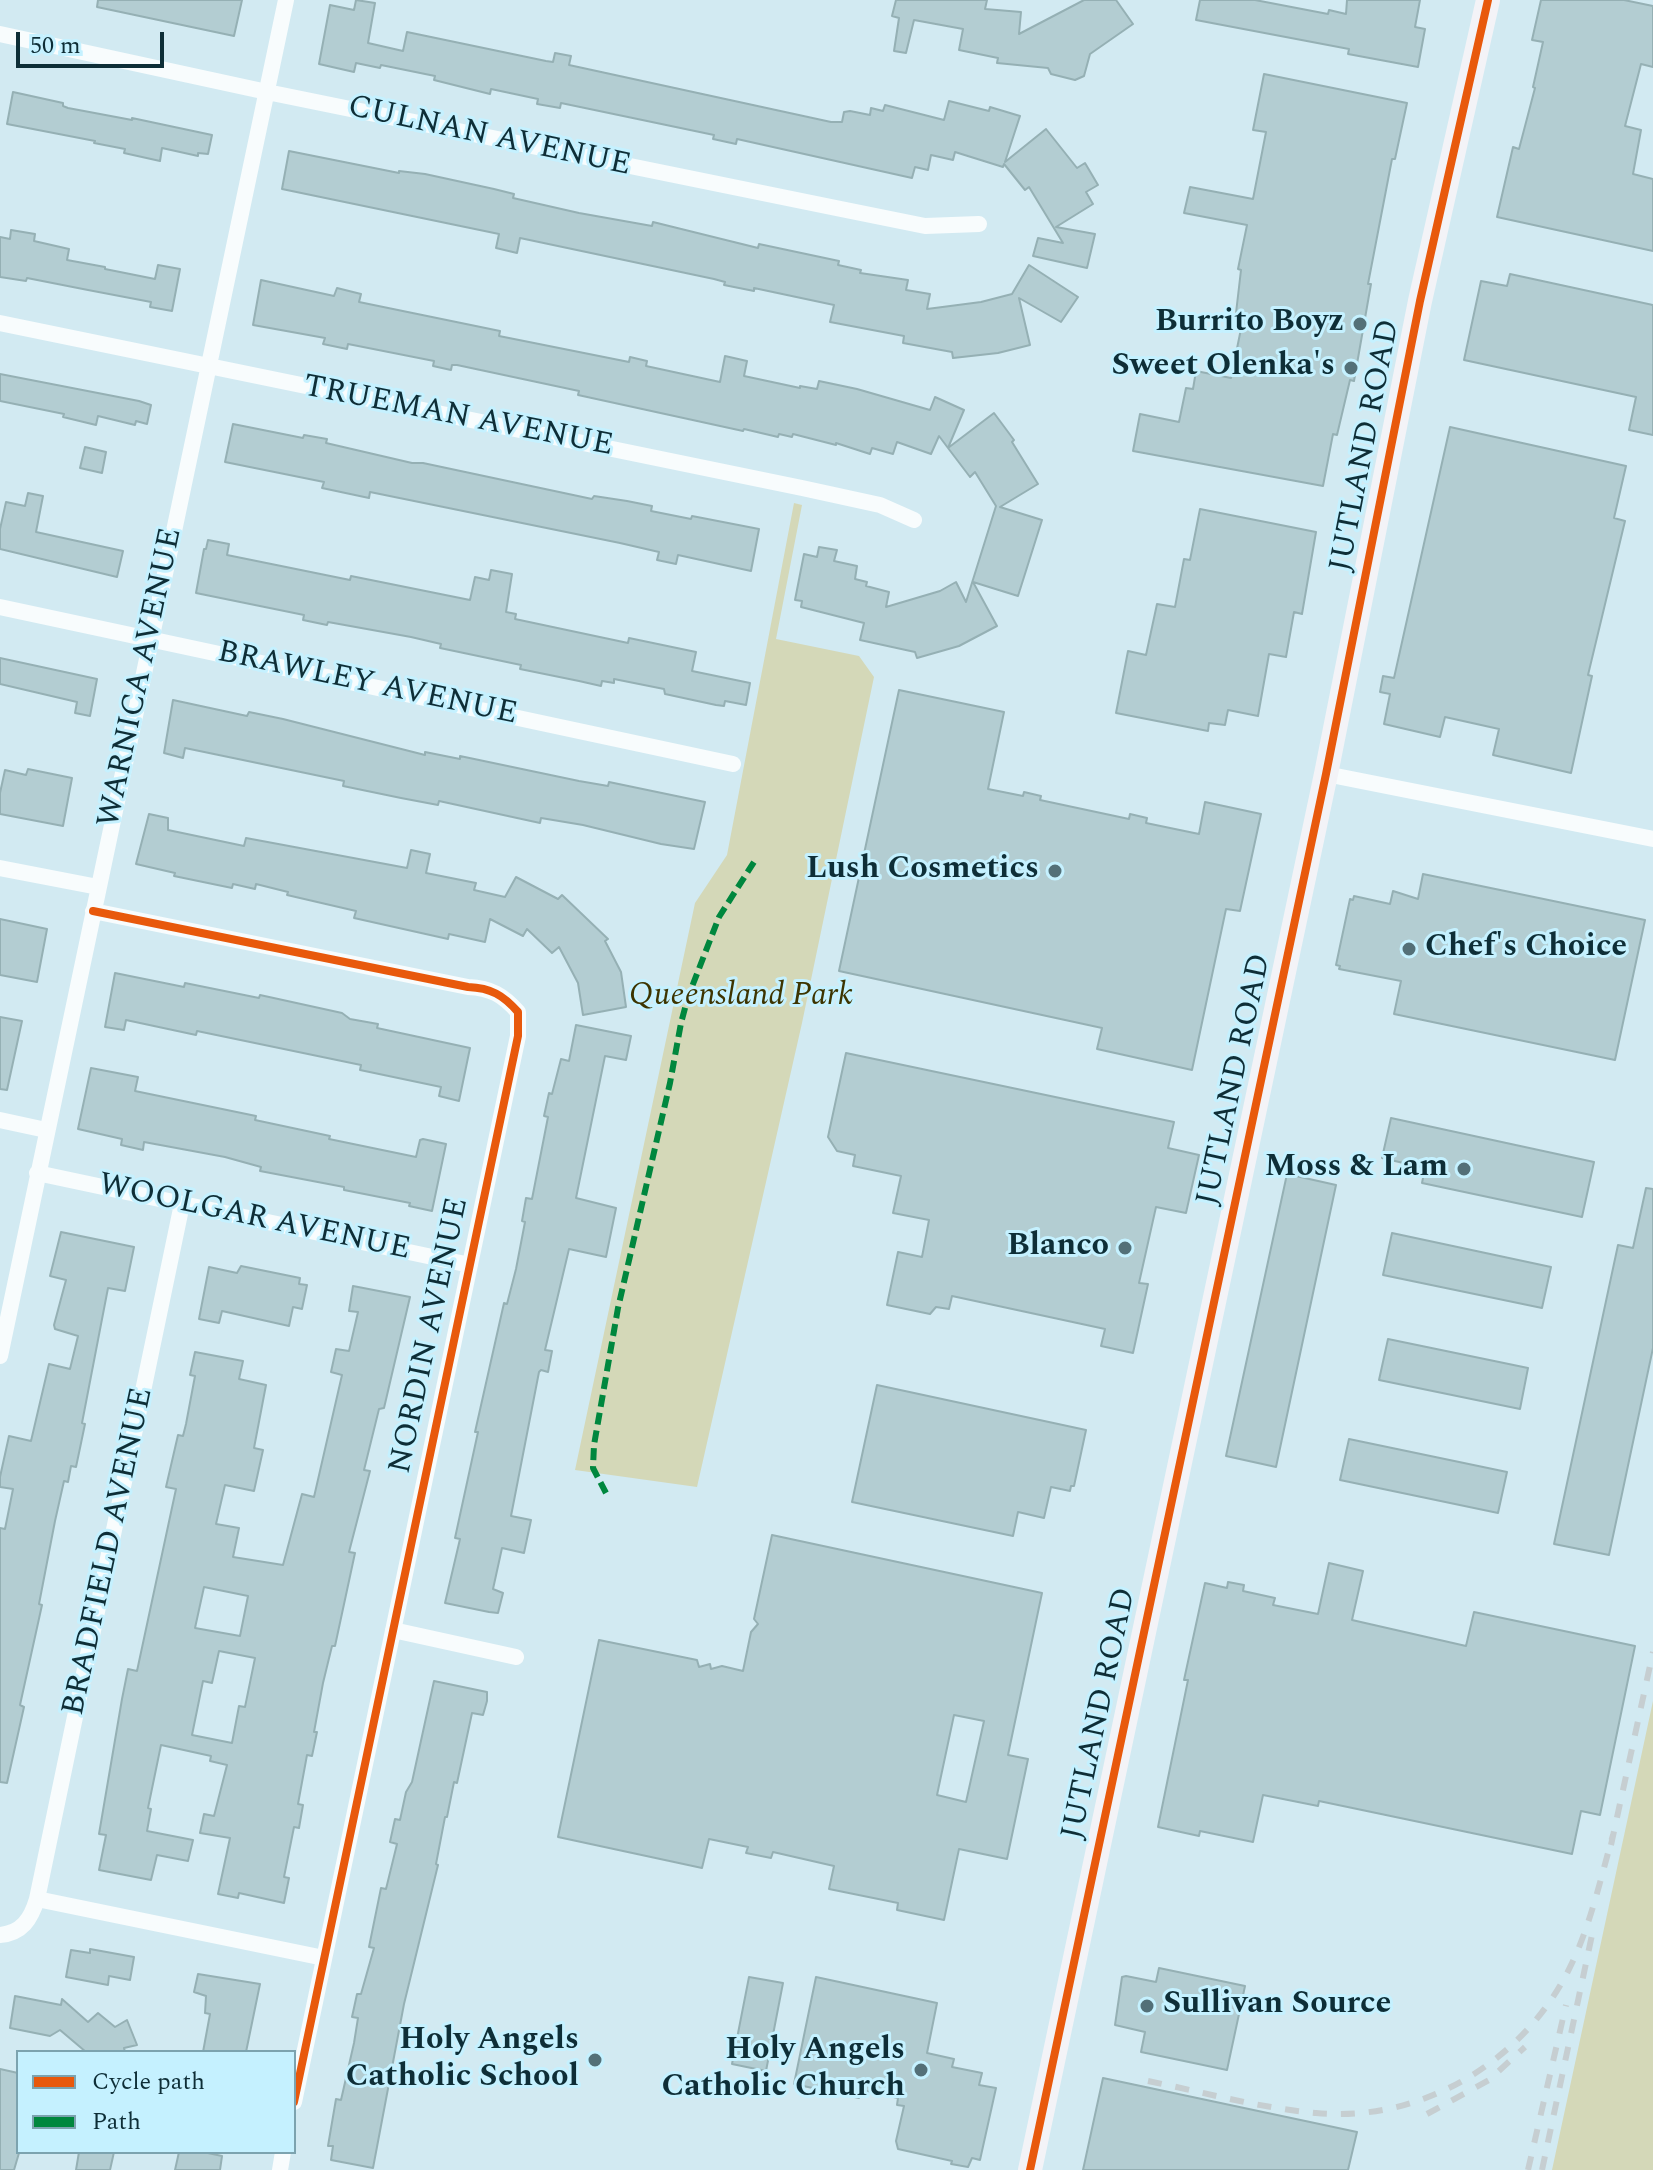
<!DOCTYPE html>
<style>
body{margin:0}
#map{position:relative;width:1653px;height:2170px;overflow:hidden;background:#d2eaf2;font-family:Spectral,serif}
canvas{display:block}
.legend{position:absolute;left:16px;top:2050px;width:280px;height:104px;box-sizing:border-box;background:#c5f1ff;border:2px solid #7ca3af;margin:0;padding:10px 14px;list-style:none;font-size:24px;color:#0e2e37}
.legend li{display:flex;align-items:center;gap:16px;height:40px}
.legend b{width:40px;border:2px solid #7ca3af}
.scale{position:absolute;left:16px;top:32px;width:148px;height:36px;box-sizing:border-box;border:4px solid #0e2e37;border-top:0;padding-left:10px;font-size:24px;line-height:28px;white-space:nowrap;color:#0e2e37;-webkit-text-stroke:6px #c5f1ff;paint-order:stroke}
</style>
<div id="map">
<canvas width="1653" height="2170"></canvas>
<ul class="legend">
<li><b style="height:10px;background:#e8590c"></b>Cycle path</li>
<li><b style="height:10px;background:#00873e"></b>Path</li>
</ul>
<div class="scale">50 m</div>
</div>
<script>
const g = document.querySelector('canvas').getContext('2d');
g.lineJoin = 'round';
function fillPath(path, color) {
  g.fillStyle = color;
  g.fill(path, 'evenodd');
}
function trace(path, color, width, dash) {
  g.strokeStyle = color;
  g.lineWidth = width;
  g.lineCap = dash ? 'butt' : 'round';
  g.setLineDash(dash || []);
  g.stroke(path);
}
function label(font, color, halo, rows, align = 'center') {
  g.font = font + ' Spectral,serif';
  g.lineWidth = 6;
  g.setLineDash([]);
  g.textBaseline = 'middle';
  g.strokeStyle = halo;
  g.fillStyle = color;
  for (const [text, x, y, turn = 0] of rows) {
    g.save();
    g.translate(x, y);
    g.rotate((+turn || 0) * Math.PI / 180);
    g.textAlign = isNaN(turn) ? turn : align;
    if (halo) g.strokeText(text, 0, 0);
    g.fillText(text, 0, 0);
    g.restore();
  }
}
fillPath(new Path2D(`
 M794,503L802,505L776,639L859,656L874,677L802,1023L697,1487L575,1470L695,903L727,855Z
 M1653,1701V2170H1552Z`), '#d4d8b8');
const building = new Path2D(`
 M98,0H242L234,36L97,7Z
 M356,0L375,3L368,43L403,51L407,32L546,61L553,62L555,53L571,56L569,65L831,122H842L844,112L850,111L870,115L871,108L883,111L885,105L944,120L949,101L989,111L990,107L1020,116L1005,162L1046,129L1077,168L1085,163L1098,185L1086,192L1093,204L1056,227L1095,234L1087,268L1033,256L1038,238L1063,243L1029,187L1025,190L1004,164L1003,167L955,152L953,160L931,155L928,170L915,167L912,178L737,139L736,144L713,139L714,135L561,103L560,108L537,104L538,99L491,89L490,94L434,80L435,76L381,65L380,68L356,63L354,72L319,64L330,5L354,10Z
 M896,0H987L985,9L1021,12L1019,34L1084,0H1116L1133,24L1090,54L1084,76L1075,80L1051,74L1048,68L997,63L998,58L959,50L963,29L914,20L906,53L894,51L899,18L892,16Z
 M1200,0H1255L1328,14L1329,10L1346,14L1347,0H1420L1415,27L1425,29L1418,67L1348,54L1349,49L1196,20Z
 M1541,0H1624L1653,6V67L1641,64L1625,126L1641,130L1633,174L1653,179V251L1497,217L1513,147L1519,149L1535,88L1533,87L1543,42L1532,40Z
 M1264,74L1407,103L1395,159H1392L1368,284H1371L1354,381L1350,380L1337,435L1333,434L1323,486L1133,451L1140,414L1179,422L1186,388L1193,389L1196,371L1231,378L1244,314L1236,313L1241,270L1238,269L1247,225L1184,213L1190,187L1253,199L1266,132L1253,130Z
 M13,92L63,103V106L68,108L132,120V118L212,135L208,154L198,153V156L162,148L160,161L124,153L125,149L94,143L95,141L7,124Z
 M289,151L399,173V171L425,174L494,189L514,194L513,198L579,213L652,226L653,222L758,248L759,244L839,261L838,265L861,270L860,273L908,280L906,290L930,294L927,309L981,302L1012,294L1029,265L1078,297L1061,322L1019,298L1030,345L998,353L953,358L952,352L903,343L904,336L830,322L834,305L754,288V291L724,285L725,282L714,279L520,238L517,253L496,248L499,234L282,189Z
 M11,230L35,234L34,241L69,249L67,260L105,267V269L155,279L158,265L180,269L172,311L150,307L151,302L88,290L27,278L26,281L0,277V237L10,239Z
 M1510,274L1653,305V435L1629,430L1636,397L1464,360L1481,281L1507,286Z
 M261,280L334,296L337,288L361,294L359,302L500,331L499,336L629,362L630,357L647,361L646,366L720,382L725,356L747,361L744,376L800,388V386L817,389L819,381L857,389L930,410L935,397L964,410L948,448L939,436L931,454L897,442L893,454L872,448L870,454L836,443V445L793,434L792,437L779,434L778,437L744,429L743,431L578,395L579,391L457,365H452L451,370L433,366L434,361L348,344L347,349L323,344L325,338L253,325Z
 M0,374L139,401L151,405L147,424L136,421L135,425L98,416L96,425L63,417L64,414L0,401Z
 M994,413L1014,440L1012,442L1038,484L1000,507L1042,520L1018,596L973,582L997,626L959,646L917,658L915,652L860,640L864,623L801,607L802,601L795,600L804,554L817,557L819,547L837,550L834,561L857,566L855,579L867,582L866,586L889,592L886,607L940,591L956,582L966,602L996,506L975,472L970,477L948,448Z
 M233,424L303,438L304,435L327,439L326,443L412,463H423L592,499L594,496L627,501L652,506L651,511L691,519L692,516L759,529L751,571L678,555L676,564L657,560L659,552L620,543L370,492L369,498L322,488L324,482L225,462Z
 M1450,427L1626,466L1614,518L1625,521L1588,675L1592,676L1571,773L1493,755L1499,729L1445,717L1440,737L1384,724L1390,694L1380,692L1383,676L1394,678Z
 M85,447L106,452L102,473L80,468Z
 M28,493L43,496L36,532L123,551L117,577L0,549V529L6,502L25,506Z
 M1200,509L1316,532L1302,614L1294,612L1286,657L1269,654L1258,716L1228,710L1225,725L1209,723L1208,731L1116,713L1128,651L1146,655L1157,604L1175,607L1184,559L1190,560Z
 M208,540L229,544L227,555L350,580L351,576L470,600L475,577L489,580L491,570L512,574L506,612L516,614L515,619L628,643L629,638L696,652L692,671L750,683L746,705L725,701L724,706L716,705L665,694L664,689L614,679V683L602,681L601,686L579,681L520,669L521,665L440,648L441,644L411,637L328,622L327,625L303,620L304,615L196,593L204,549H206Z
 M0,658L97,679L90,716L75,713L77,702L0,684Z
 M899,690L1004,712L988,789L1023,796L1024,792L1041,796L1040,800L1129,819L1130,814L1147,818L1146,823L1199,834L1205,802L1261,814L1240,911L1226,909L1192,1070L1097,1049L1102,1028L839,971Z
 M173,700L247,716L249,712L283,719L425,755V752L460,759V756L579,781L608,786L609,782L705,802L694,849L661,844L583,825L541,818L540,823L439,801L438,805L401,798L343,786L344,781L185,748L183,758L164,753Z
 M28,769L72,778L63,826L0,814V793L5,770L26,775Z
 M149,814L168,818V830L244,846L246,838L407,868L411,850L430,854L426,873L476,883L474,890L505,897L516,877L558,899L562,895L608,939L605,941L621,972L626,1007L583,1015L578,983L559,947L552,953L527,929L523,936L490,919L485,942L449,934L448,939L354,918L356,911L287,895L288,892L256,884L255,889L233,884L232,888L174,876L175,873L136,864Z
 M1423,874L1645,920L1615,1060L1394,1014L1401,981L1339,969L1340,966L1336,965L1350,899L1353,900L1354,896L1390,904L1393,891L1418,899Z
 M0,919L47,929L37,982L0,975Z
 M115,973L184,987L185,983L259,998L260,995L342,1013L350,1019L378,1024L377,1028L470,1048L459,1101L439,1096L441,1087L360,1070L361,1065L197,1031L196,1035L126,1020L124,1030L105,1027Z
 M0,1017L22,1021L7,1090L0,1089Z
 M576,1025L631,1036L626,1060L605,1056L576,1198L616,1208L606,1257L569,1249L545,1350L552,1351L548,1372L541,1370L539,1372L511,1516L531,1520L524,1553L502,1548L493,1589L503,1593L498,1613L489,1612L445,1603L460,1539L455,1538L478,1432H475L504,1303L507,1304L516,1269L525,1222L522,1221L526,1198L532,1199L548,1117L544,1116L549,1093L552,1094L561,1059L569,1061Z
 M846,1053L1174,1122L1168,1148L1199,1155L1186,1213L1156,1207L1139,1283L1148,1284L1133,1353L1101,1346L1105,1329L952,1296L949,1309L936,1307L930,1314L887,1305L898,1252L922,1257L929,1220L893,1213L901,1176L853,1166L855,1155L837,1151L828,1137Z
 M91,1068L138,1077L135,1091L256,1116L255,1120L330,1136L329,1139L416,1157L420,1140L423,1139L446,1144L432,1211L409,1206L410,1203L344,1190V1187L260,1171L261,1167L225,1157L144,1142L143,1150L121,1145L122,1139L78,1129Z
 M1391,1118L1594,1162L1582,1217L1422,1183L1425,1168L1382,1158Z
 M1287,1174L1336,1185L1276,1467L1226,1456Z
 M1646,1188L1653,1189V1348L1609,1555L1554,1544L1618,1245L1633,1248Z
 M61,1232L134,1247L125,1291L108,1288L82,1423L85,1424L80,1448L76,1467L71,1466L68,1482L64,1481L55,1521L39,1604L42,1605L20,1705L24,1707L7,1783L0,1782V1528L5,1529L13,1489L0,1487V1477L9,1436L31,1441L49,1364L70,1369L78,1336L55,1329L54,1325L66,1280L50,1276Z
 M1392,1233L1551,1267L1542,1308L1383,1275Z
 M241,1266L300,1278L299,1284L307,1285L302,1309L293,1307L289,1326L222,1311L219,1323L199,1319L209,1267L237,1273Z
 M353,1286L410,1297L384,1408L379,1409L364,1470L370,1471L349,1552L355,1553L335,1646H332L323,1683L314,1732H317L312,1756L307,1755L298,1804L303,1805L299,1828L294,1827L284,1877L289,1878L284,1903L239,1893L238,1898L218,1894L230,1838L200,1833L204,1814L214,1816L227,1765L210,1761L211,1756L161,1745L148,1808L151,1809L147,1831L193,1840L188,1861L157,1855L151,1880L99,1870L106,1835L99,1834L122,1699L128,1669L137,1671L176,1489L166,1487L178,1435L183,1436L186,1424L195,1376L190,1375L195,1352L243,1361L239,1379L266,1385L254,1448L263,1450L254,1491L225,1485L216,1524L239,1528L233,1557L283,1565L302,1494L314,1497L342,1375L331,1372L336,1349L349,1351L358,1312L349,1311ZM204,1587L248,1596L240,1636L195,1628ZM219,1651L255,1658L245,1707L239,1706L232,1743L192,1735L203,1681L212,1683Z
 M1388,1339L1528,1368L1520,1409L1379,1380Z
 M877,1385L1086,1430L1074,1486H1071L1070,1491L1051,1487L1044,1518L1018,1512L1013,1536L852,1502Z
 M1349,1439L1507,1472L1498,1513L1340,1480Z
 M772,1535L1042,1593L1008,1755L1028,1759L1007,1859L959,1849L944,1920L897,1910L898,1903L829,1889L834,1866L773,1852L771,1858L746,1853L748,1847L709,1839L702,1868L558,1837L599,1640L697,1660L699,1667L710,1664L711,1669L722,1666L743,1671L751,1632L758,1624L754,1619ZM954,1715L984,1721L966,1802L937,1795Z
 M1329,1563L1363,1571L1352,1620L1466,1646L1474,1612L1635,1646L1600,1815L1581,1811L1572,1854L1319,1801L1318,1806L1263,1795L1253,1842L1200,1831L1199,1836L1158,1827L1188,1680H1184L1205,1583L1227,1588L1228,1582L1244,1585L1243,1591L1275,1598L1273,1605L1318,1614Z
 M434,1681L487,1692V1701L483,1715L472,1713L457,1783L454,1782L447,1817H445L436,1864L438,1865L404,2004L373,2168L331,2160L333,2146H328L336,2099L341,2100L354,2043L358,2018L352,2017L357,1994H361L374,1948L369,1947L381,1888L386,1889L397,1844L390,1842L395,1819L400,1820L406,1792L412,1782Z
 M90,1949L134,1957L130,1980L109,1976L108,1985L66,1977L71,1950L90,1953Z
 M1159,1968L1245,1986L1227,2070L1141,2052L1145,2032L1115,2025L1122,1977L1126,1976L1156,1982Z
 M198,1974L260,1984L246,2052H203L210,2014L205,2013L206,1996L194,1992Z
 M749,1977L783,1983L766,2071L732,2064Z
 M816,1977L937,2003L927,2053L954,2059L952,2067L982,2073L979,2085L996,2088L980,2160L972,2158L968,2167L951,2164L952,2161L898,2149L896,2141L904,2106L897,2105L898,2098L861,2090L859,2098L794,2084Z
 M15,1996L61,2005L62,1999L88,2022L98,2013L115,2027L127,2020L137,2045L124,2048L125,2052H86L60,2030L50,2036L10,2028Z
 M0,2069L18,2073L19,2153L14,2170H0Z
 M1103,2078L1357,2132L1348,2170H1083Z
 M79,2152H114L110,2170H76Z
 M179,2152H203L222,2156L220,2170H175Z`);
fillPath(building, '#b3cdd2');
trace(building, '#95b0b4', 2);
trace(new Path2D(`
 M0,34L267,92L836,208L925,226L979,224
 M0,323L802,488L880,505L914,520
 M0,607L733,764
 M1326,774L1653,839
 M0,868L98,887
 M93,911L468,987C491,988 503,995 518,1012V1036L294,2102
 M0,1120L46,1130
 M37,1173L470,1265
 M0,1356L286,0
 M393,1630L516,1657
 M37,1899L324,1958
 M0,1935C22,1933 31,1919 37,1899L182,1204
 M280,2170L283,2152`), '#f8fcfd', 16);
trace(new Path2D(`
 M1030,2170L1326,774L1420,301L1488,0`), '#f3f3f7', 24);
trace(new Path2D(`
 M1611,1845L1653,1652
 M1148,2081C1203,2092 1259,2108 1316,2113C1423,2123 1527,2060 1572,1963C1591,1923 1601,1877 1613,1835
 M1427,2114L1489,2080L1525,2047
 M1528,2170L1566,2005
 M1542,2170L1592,1935`), '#c6ced1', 6, [14, 14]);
trace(new Path2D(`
 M606,1493L593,1468L594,1445L618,1308L670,1083L681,1023L688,997L719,917L754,862`), '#00873e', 6, [12, 6]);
trace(new Path2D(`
 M93,911L468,987C491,988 503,995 518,1012V1036L294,2102
 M1030,2170L1326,774L1420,301L1488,0`), '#e8590c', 8);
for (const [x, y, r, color] of [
 [1360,324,8,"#537078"],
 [1351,368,8,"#537078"],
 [1055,871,8,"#537078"],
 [1409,949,8,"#537078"],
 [1464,1169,8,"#537078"],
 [1125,1248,8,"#537078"],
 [1147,2006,8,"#537078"],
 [595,2060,8,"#537078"],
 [921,2070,8,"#537078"]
]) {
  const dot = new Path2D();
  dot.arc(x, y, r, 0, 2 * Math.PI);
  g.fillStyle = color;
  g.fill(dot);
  trace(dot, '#c5f1ff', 3);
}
label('32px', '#0e2e37', '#c5f1ff', [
 ["CULNAN AVENUE",489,138,12],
 ["TRUEMAN AVENUE",458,418,11],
 ["JUTLAND ROAD",1367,446,-79],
 ["WARNICA AVENUE",142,678,-78],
 ["BRAWLEY AVENUE",367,685,12],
 ["JUTLAND ROAD",1236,1080,-78],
 ["WOOLGAR AVENUE",254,1219,12],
 ["NORDIN AVENUE",431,1336,-78],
 ["BRADFIELD AVENUE",110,1552,-78],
 ["JUTLAND ROAD",1101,1714,-78]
]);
label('bold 32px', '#0e2e37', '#c5f1ff', [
 ["Burrito Boyz",1344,324],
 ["Sweet Olenka's",1335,368],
 ["Lush Cosmetics",1039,871],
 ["Chef's Choice",1425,949,"left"],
 ["Moss & Lam",1448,1169],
 ["Blanco",1109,1248],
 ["Sullivan Source",1163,2006,"left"],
 ["Holy Angels",579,2042],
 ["Catholic School",579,2079],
 ["Holy Angels",905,2052],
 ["Catholic Church",905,2089]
], 'right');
label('italic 32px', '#3d3400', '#c5f1ff', [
 ["Queensland Park",741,998]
]);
</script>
